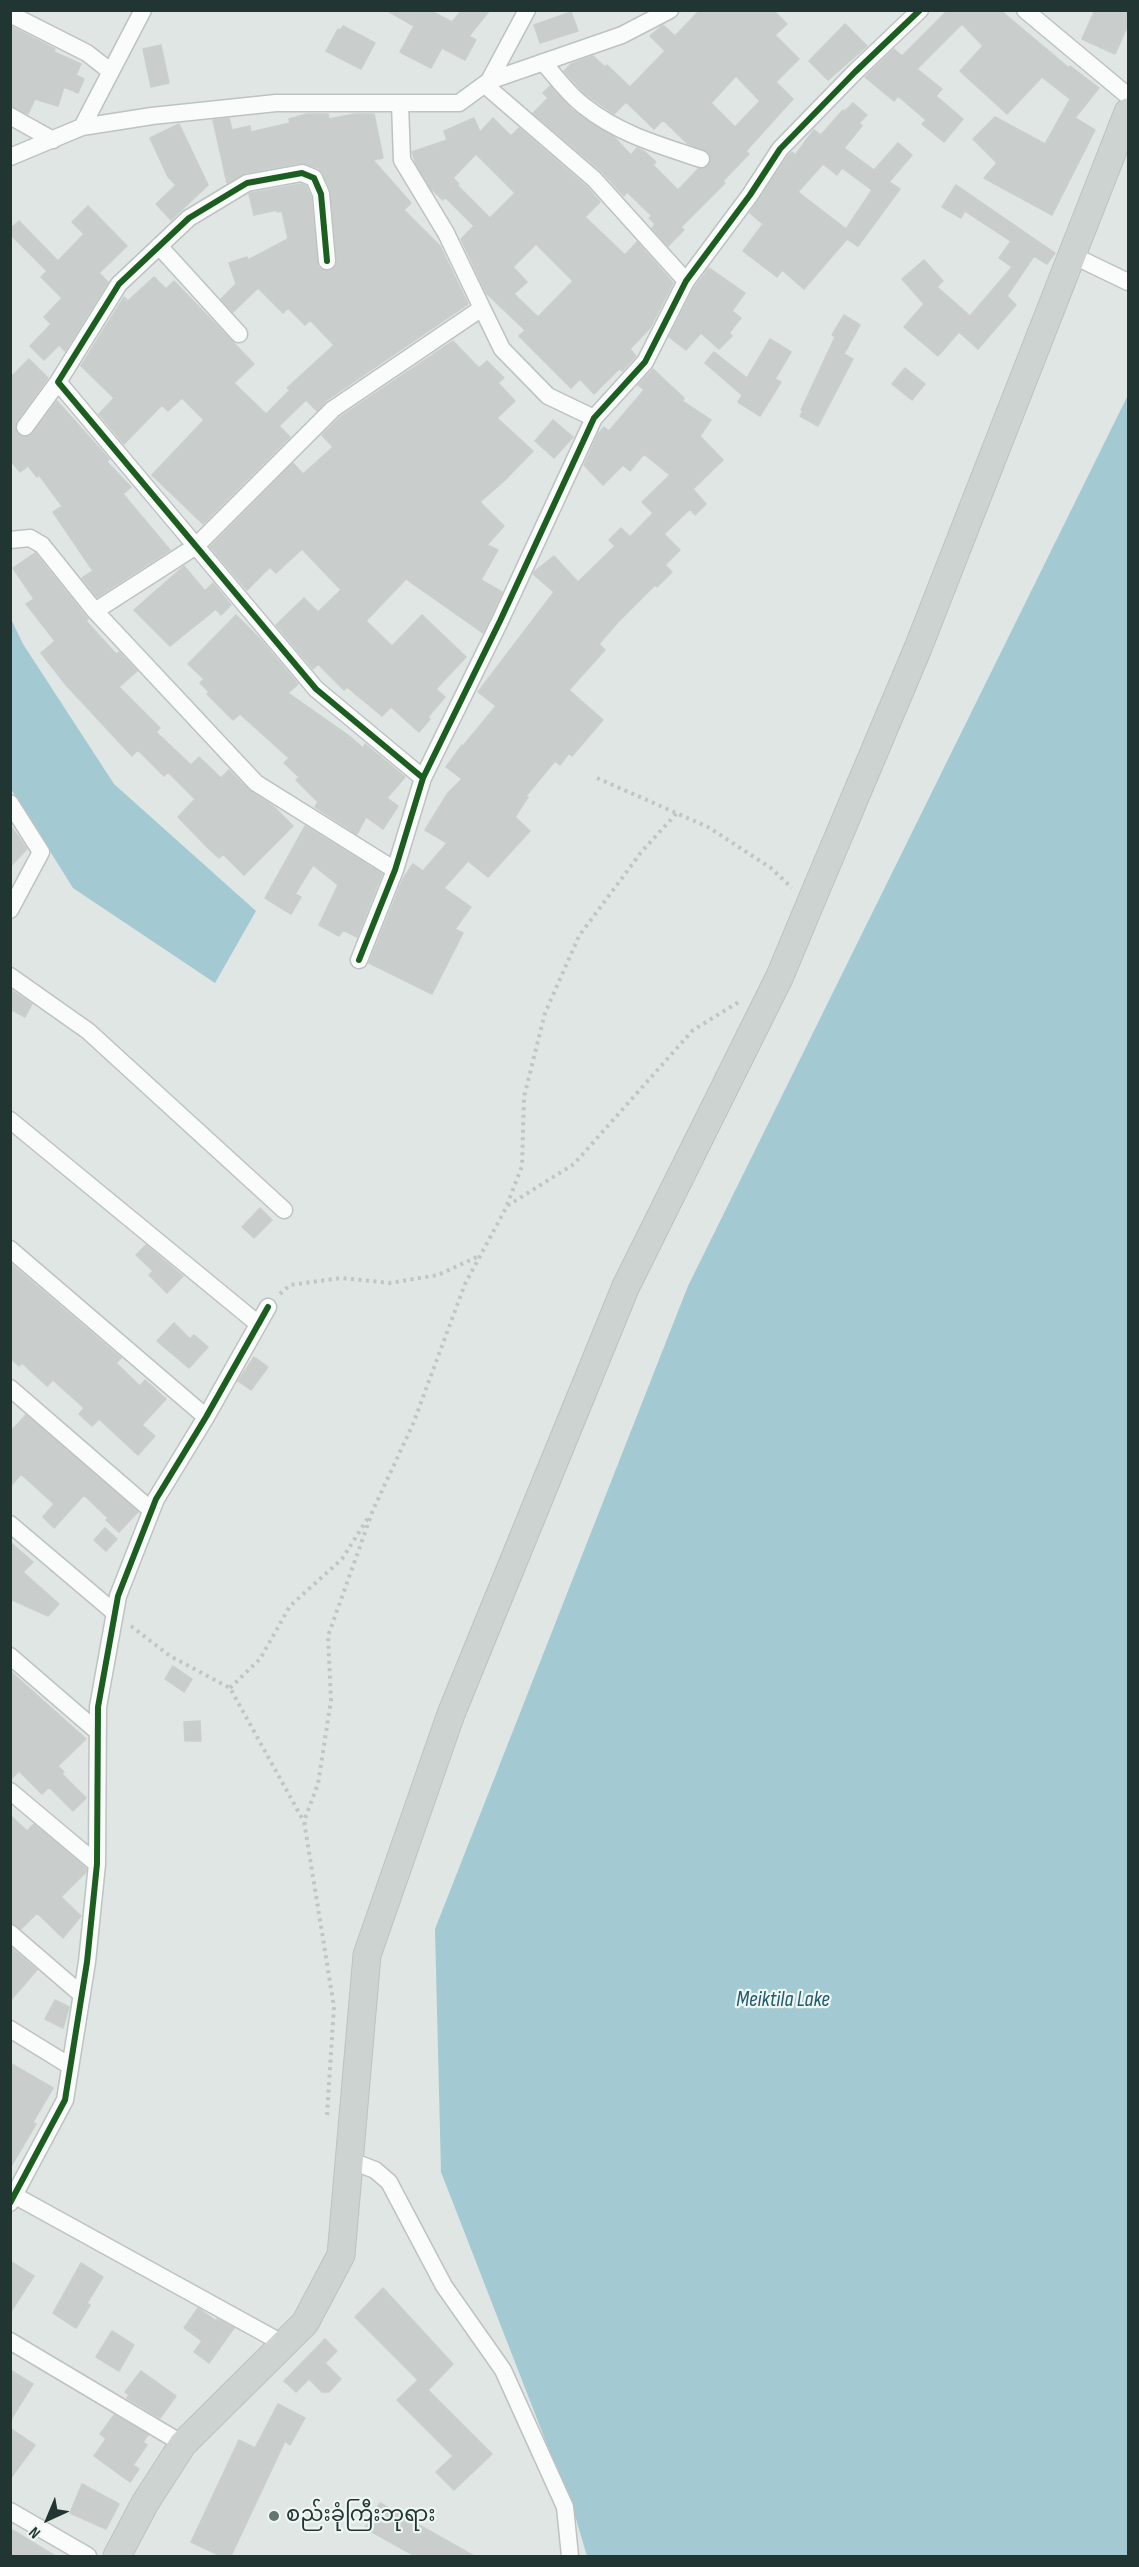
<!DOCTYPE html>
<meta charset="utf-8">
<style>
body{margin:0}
#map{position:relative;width:1139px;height:2567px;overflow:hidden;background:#e0e6e3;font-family:"Sofia Sans Condensed",sans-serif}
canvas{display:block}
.frame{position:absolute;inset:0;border:12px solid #213632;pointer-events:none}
.north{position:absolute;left:18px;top:2489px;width:60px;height:60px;-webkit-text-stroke:4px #eef5f2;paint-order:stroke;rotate:224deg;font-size:16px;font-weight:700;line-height:24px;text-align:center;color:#213632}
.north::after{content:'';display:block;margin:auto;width:21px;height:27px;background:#213632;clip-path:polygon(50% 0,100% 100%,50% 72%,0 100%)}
</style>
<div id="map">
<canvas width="1139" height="2567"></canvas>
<div class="frame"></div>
<div class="north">N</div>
</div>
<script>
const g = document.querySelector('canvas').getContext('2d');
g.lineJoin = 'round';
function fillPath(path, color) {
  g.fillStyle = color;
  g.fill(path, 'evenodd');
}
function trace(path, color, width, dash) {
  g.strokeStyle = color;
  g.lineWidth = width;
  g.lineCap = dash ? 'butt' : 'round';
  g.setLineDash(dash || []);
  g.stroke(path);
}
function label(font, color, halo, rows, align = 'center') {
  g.font = font + ' "Sofia Sans Condensed","Noto Sans Myanmar",sans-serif';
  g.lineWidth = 4.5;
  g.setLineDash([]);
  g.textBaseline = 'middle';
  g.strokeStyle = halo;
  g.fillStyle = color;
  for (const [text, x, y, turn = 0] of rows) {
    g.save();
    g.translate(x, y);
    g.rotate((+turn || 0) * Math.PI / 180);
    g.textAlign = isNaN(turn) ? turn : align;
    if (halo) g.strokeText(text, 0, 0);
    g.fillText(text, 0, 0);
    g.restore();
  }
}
fillPath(new Path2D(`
 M1128,395V2556H587L576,2519L441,2172L435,1929L688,1286Z
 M10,617L23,644L114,784L256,911L215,983L73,888L11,789Z`), '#a3c9d2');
const building = new Path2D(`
 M386,10H429L452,22L462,10H490L469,36L476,40L465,60L442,48L431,68L400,52L414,26Z
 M700,10H773L787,24L775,35L799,59L776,82L793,99L746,151L749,154L723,181L725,183L681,227L684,230L668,246L652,228L655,224L649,218L652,216L627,192L624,196L601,171L533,113L548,98L543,93L550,86L572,110L614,137L631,155L637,148L644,151L656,162L653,165L678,190L698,169L708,166L711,157L708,152L687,143L663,120L654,129L626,102L614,114L585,94L564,71L571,64L593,56L605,67L607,65L630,87L665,51L650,36L663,25L675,36ZM736,76L760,101L735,127L711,103Z
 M948,10H1000L1069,68L1070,66L1099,88L1075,118L1095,130L1052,215L984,178L997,163L973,139L995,117L1045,144L1070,99L1042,77L1007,114L960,71L983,46L962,24L917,69L942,89L936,96L963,119L944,142L922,124L926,120L898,96L894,101L865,77L894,49L902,56Z
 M1095,10H1128V25L1115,54L1082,39Z
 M571,12L578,31L540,43L534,25Z
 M845,24L867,46L828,80L809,61Z
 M10,26L55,49L54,52L81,64L76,75L84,79L78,93L64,87L58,106L35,99L28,114L10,106Z
 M343,26L375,43L361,69L326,51L338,29L341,30Z
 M161,45L169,83L151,87L143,49Z
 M853,103L867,115L859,123L862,126L844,148L874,170L898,143L912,155L889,182L900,189L858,246L847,239L804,289L782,270L777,277L743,251L763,224L750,213L788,156L792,152L795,155L814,130L821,135L843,110L845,111ZM823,164L837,175L842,168L872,190L846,229L798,192Z
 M307,114H328L329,119L355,114H374L383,158L373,160L411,203L404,210L440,246L468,304L327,400L317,411L306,400L279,426L290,437L203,524L152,475L204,420L182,398L168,411L162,405L124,444L99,414L114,398L81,366L124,297L128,301L154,277L166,289L174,281L254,364L234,383L266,414L290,390L287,388L334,345L310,320L305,325L288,308L283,313L258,288L233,312L221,299L236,284L229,263L247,257L248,260L288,239L282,211L277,212V210L254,215L249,194L251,193L301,184L306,186L311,197L318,267L327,271L337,265L331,193L323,173L318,168L300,163L245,173L227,183L213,120L229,118L232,130L250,126L251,132L290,123L289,119Z
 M474,118L480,132L493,118L511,136L519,128L587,187L600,202L585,217L625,255L637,242L673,283L650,328L630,349L636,356L622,371L619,369L594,394L580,379L571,388L519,336L525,330L486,293L461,239L474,226L445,197L443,200L432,190L416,164L412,152L447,140L444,131ZM476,154L515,193L490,218L457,185L459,184L453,178ZM536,244L573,281L538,317L514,294L527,282L513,267Z
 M179,124L208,185L171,220L156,204L176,185L168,177L150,138Z
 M956,185L1055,253L1047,264L1034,256L1007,296L1016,305L978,349L959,332L938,356L904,327L924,304L902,279L924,260L943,281L937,287L970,316L1012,267L999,258L1011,241L965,211L961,218L942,207Z
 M88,206L127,246L99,273L108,282L65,351L59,345L44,360L30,346L51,324L44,317L62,298L41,277L47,271L10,234V229L19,221L58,261L84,234L72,222Z
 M709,268L745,293L732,311L741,318L729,333L732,336L719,349L701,333L686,350L669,337L694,288Z
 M844,315L860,325L844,354L853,359L818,426L800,416L803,411L801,410L835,337L832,335Z
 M770,339L791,352L775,379L781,382L760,416L738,402L742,395L705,363L714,352L747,378Z
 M453,341L479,368L487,361L504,378L498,383L515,401L497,418L533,451L505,480L480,502L504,526L487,545L498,550L481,580L502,592L483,633L406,579L366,621L392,646L422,615L466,657L436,689L445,697L428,717L430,719L419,732L391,707L382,716L347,687L344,690L318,664L313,669L276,625L304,598L318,612L341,590L302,549L276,573L270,567L247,590L210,547L293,463L303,474L333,447L322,435L340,417Z
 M29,359L48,378L17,421L16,432L23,437L30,436L57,401L109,459L107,462L131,487L123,494L170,550L97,597L82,578L93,571L53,512L62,506L39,475L37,477L28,466L20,472L10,460V378Z
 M905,368L925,384L912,400L892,384Z
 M653,369L684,398L682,401L711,420L700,436L723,460L693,489L706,504L695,515L690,509L664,534L680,550L665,565L672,572L657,587L655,585L618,622L599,644L605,650L569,690L603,720L572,756L569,753L560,765L555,761L526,796L528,797L515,817L530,831L488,877L468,861L444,888L471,907L455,929L463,933L432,994L369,963L403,879L413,864L423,871L447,843L425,830L448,793L462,779L446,767L462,745L463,746L496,706L478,692L554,592L533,574L535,571L554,556L578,582L615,546L609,540L621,528L630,537L653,513L642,502L670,475L644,454L630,471L623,465L603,485L584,465L598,434L604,427L609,431L644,390L638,385Z
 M553,420L573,437L554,458L535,441Z
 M35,553L88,619L86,621L116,654L119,652L137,671L119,687L160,728L156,732L191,765L199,757L221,778L229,770L249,790L273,806L293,826L244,875L223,854L219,858L209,849L178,817L195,799L168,772L164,776L138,750L132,756L66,685L41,653L55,641L26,604L34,599L13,568Z
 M184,566L205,591L213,583L231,605L221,615L216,609L170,646L134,610Z
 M236,615L261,640L298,684L288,693L348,735L363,748L365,744L405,777L387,798L398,806L383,829L366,817L357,834L315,807L318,802L296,780L299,777L284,763L289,758L240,714L233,720L207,694L209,692L200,683L204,679L188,664Z
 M10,825L27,849L10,867Z
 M305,826L382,874L357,937L343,930L339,936L319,925L338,885L313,865L295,894L301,897L291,914L265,898Z
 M10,989L32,1004L25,1017L10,1009Z
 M260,1208L272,1220L254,1238L242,1227Z
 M146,1245L183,1276L167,1293L149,1275L153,1271L136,1255Z
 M10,1263L121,1358L116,1363L140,1386L145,1380L166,1399L142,1425L155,1436L138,1455L99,1419L92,1426L79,1414L84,1408L53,1380L47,1386L22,1363L19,1366L10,1358Z
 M174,1323L190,1339L194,1335L208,1347L189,1368L157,1341Z
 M254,1357L268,1367L251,1390L238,1381Z
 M26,1415L138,1512L119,1532L106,1520L108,1518L84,1495L54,1528L43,1517L54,1504L21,1474L10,1487V1432Z
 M105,1528L117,1539L106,1551L94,1540Z
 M10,1542L33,1562L23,1572L59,1604L48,1616L10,1599Z
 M173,1666L192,1679L184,1692L165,1679Z
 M10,1671L86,1739L58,1766L64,1772L62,1774L86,1798L73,1811L49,1787L42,1794L19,1771L10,1780Z
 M200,1721L201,1741H185L184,1722Z
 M10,1815L27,1831L34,1824L86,1868V1872L61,1897L81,1916L63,1938L37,1913L21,1929L10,1923Z
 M10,1947L37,1970L10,2001Z
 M55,2000L69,2007L63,2028L45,2019Z
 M10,2063L53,2088L33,2122L36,2124L10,2168Z
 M10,2261L34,2276L10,2313Z
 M81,2263L103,2277L87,2303L90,2305L76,2328L53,2313Z
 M383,2288L453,2364L428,2390L492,2454L454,2490L436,2472L453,2456L397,2400L418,2380L355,2317Z
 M198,2308L216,2321L217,2319L234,2328L209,2363L194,2352L202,2341L184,2328Z
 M112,2331L134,2345L119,2371L96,2357Z
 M325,2339L337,2351L325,2363L341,2379L329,2392H322L309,2379L296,2392L284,2381Z
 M10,2370L33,2384L10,2421Z
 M141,2371L176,2396L160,2418L127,2398L129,2395L125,2392Z
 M278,2404L305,2418L290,2445L285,2441L231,2556H221L191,2542L239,2440L255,2448Z
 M114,2415L148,2435L143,2442L147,2445L133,2465L139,2469L130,2482L94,2456L106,2439L100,2434Z
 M10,2428L35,2445L10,2479Z
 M82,2484L119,2504L106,2529L70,2513Z
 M380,2503L474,2556H415L365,2528Z
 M10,2529L16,2532L55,2556H10Z`);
fillPath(building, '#c9cecc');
trace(building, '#c9cfcc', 1.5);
const minor = new Path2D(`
 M1025,10L1128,96
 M10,14L87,53L110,71
 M543,62C556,77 569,95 584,106C619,134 659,145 701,159
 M489,81L622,35L670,10
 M485,85L594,179L686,281
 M400,104L402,160L446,233L482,308
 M10,116L53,140
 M82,127L143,10
 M10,157L82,127L152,116L276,103H459L489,81L527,10
 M159,246L239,334
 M1072,255L1128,282
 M327,261L321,194L314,178L302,173L247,183L189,218L119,284L58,382L316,689L423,778
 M25,427L58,382
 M10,540L30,538L42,545L95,611L256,783L395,870
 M95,611L196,546L333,409L482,308L502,349L548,396L594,418
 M10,803L41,852L10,910
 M359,960L395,870L423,778L500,621L594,418L645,362L686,281L750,195L780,149L855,72L920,10
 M10,976L88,1031L284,1210
 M10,1120L257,1323
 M10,1249L206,1417
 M10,1388L151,1510
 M10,1524L115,1613
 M10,1656L98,1732
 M10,1791L97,1864
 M10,1933L82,1995
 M10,2029L70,2066
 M349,2160L375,2170L389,2182L444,2286L503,2370L565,2507L570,2556
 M10,2193L284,2344
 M10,2203L65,2100L87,1962L97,1864L98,1707L118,1596L156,1499L206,1417L268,1307
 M10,2341L183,2444
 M10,2511L88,2556`);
const primary = new Path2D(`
 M117,2556L145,2503L183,2444L305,2323L341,2255L367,1955L451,1714L626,1286L780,976L810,904L918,648L1128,112`);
trace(minor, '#bdc3c0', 19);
trace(primary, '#bbc3c0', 29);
trace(new Path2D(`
 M597,778L708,827L771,868L792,888
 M507,1205L522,1166L524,1097L545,1013L579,936L642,851L677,813
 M280,1294L290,1285L341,1278L390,1283L438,1275L479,1256
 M131,1626L170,1656L230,1688L303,1820
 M230,1688L260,1659L290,1606L342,1559L368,1518
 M327,2115L334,2007L304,1821L318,1784L331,1700L328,1636L373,1510L413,1424L465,1284L507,1206L574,1164L693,1030L742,1000`), '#bfc6c4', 4, [3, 4.5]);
trace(minor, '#fafbfb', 16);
trace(primary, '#ccd3d1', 27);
trace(new Path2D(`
 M327,261L321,194L314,178L302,173L247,183L189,218L119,284L58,382L316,689L423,778
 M359,960L395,870L423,778L500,621L594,418L645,362L686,281L750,195L780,149L855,72L920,10
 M10,2203L65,2100L87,1962L97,1864L98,1707L118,1596L156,1499L206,1417L268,1307`), '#1b5e20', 6);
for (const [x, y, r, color] of [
 [274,2516,6,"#647470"]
]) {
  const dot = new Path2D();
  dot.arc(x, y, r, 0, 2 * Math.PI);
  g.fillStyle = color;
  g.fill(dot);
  trace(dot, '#eef5f2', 2);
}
label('21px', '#213632', '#eef5f2', [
 ["စည်းခုံကြီးဘုရား",286,2516]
], 'left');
label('italic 22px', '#205b6d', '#eef5f2', [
 ["Meiktila Lake",783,2000]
]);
</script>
